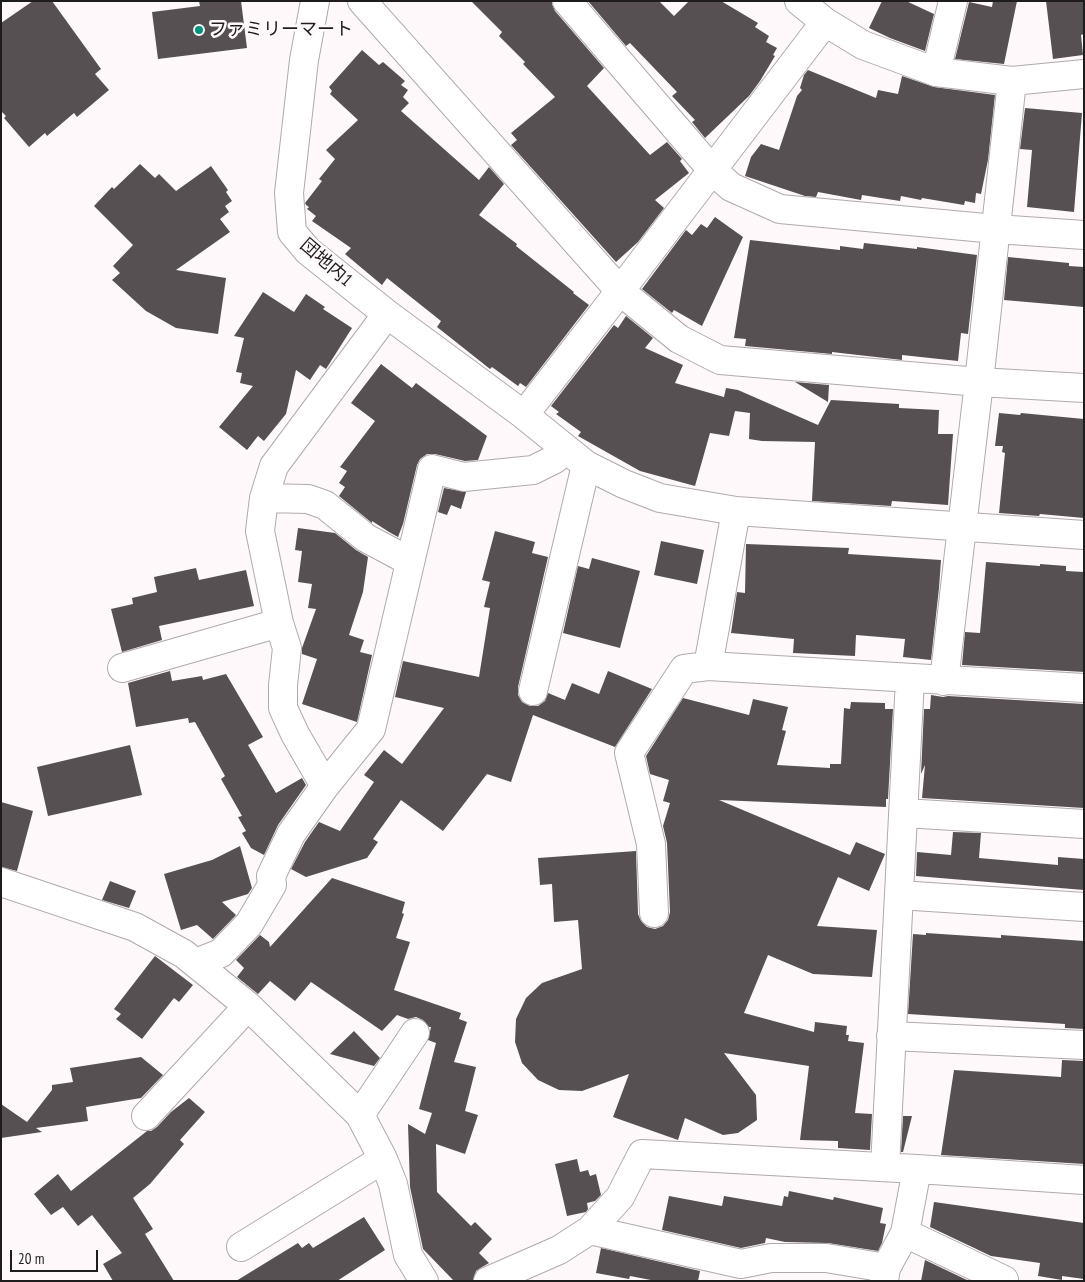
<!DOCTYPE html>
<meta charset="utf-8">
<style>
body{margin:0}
#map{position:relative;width:1085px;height:1282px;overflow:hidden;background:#fff8fb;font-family:"PT Sans Narrow",sans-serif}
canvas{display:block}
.frame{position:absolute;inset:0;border:2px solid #1e1c1d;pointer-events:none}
.scale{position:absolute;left:10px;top:1250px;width:88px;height:22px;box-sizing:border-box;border:2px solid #1e1c1d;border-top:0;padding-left:6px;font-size:15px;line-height:18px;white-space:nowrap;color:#1e1c1d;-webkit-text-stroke:4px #fff8fb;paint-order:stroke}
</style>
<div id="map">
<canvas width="1085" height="1282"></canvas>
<div class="frame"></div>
<div class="scale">20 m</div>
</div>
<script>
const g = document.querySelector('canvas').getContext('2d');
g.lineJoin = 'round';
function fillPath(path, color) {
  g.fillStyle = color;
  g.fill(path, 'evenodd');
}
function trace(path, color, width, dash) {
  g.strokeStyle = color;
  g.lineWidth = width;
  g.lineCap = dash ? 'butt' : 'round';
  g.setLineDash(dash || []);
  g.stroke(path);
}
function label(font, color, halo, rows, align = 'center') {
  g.font = font + ' "PT Sans Narrow","Noto Sans JP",sans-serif';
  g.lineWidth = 5;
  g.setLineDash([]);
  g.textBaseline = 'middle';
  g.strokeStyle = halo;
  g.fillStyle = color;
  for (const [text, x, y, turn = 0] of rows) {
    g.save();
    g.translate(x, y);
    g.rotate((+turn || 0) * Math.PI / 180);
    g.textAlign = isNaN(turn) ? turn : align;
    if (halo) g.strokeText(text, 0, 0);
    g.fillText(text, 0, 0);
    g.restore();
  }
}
fillPath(new Path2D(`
 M33,1H52L101,69L95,74L109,90L77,117L74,113L47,136L45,133L29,147L4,118L6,116L1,111V23Z
 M199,1H241L247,48L158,59L152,12L200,6Z
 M471,1H552V4L555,11L604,68L587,86L650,155L667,142L682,159L680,161L689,173L655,200L664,208L638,242L616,262L511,145L517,140L511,133L555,97L523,64L525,62L499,36L502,32Z
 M588,1H659L674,16L689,1H721L758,23L755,27L769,36L766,42L777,48L773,55L775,56L760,81L749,96L705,138L692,122L695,120L672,96L677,92L630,43L626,46Z
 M882,1H906L934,14L925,51L890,38L869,28Z
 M993,1H1017L1004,64L955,59L969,2L992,7Z
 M1046,1H1084V34L1081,35L1083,55L1053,59Z
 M362,50L379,65L383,62L405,81L401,85L408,90L403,97L409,103L401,111L479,180L489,167L504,184L479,215L517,244L516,246L574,292L573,293L589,305L526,387L520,383L518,386L492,367L490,369L437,327L441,321L387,278L382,285L345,254L351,248L312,221L316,216L307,209L309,207L306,205L305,203L322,181L319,179L335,159L326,150L358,120L330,94L332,91L329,87Z
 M808,70L876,98L878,90L898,94L902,76L934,87L995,95L988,160L981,194L976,193L975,203L965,201L964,205L922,198L921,200L901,196L900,201L862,195L861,200L818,192L816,197L805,196L745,176L751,157L761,144L779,150L797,96L802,90L800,88L804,75Z
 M1025,108L1082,113L1074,212L1027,207L1032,150L1020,149Z
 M140,164L155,178L159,174L176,191L211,166L228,190L226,192L232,201L225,206L229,212L220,219L230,232L176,270L226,278L218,334L176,328L146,311L112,280L120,273L113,266L133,245L94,206L112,187L114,189Z
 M715,217L743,237L702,326L674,310L672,313L642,289L686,230L692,235L701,224L707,228Z
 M750,240L840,250V246L863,249L864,243L917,249V247L977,255L968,334L961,333L958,361L902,355V360L832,352V354L745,346L746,339L734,338Z
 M1008,257L1069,263V266L1084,267V307L1004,300Z
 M263,292L294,312L306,294L325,307L323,309L352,328L326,369L320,365L310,380L296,370L286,414L264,441L258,436L247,450L219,427L253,386L240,383L242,373L236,372L244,338L234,336Z
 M626,316L653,338L645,348L683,365L675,383L724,397L726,388L738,390L818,425L831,400L899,404V408L939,410L938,434H953L948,505L892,501L891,506L812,501L815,442L762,441L749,439L750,413L735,411L729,436L710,433L695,486L640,471L578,436L581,432L556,414L559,412L551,406L614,325L618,328Z
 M381,364L412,388L416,383L487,436L478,460L465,461L435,454H427L420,459L417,465L403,524L398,537L389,532L372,521V523L339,496L345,487L339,483L347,471L340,467L375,421L351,403Z
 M795,382L829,385L828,402Z
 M999,413L1020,415L1021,413L1084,419V518L1040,514L1039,516L999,513L1005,453L1002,452L1003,446H995Z
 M444,488L466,492L461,509L451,505L447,515L438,512Z
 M298,528L335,533L356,550L368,557L363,592L349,635L364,640L360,652L372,655L357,722L302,704L317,659L302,654V648L316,609L308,608L312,584L298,582L302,551L295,550Z
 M495,531L535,542L532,553L548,557L518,687V695L522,702L530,706H538L545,701L548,693L565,700L572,683L599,694L608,671L652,689L615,747L533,715L511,782L487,774L443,831L401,800L373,839L378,842L367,858L306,877L291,869L305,842L319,822L340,831L374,782L364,775L384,750L402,764L444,708L395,697L403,661L479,677L490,608L484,607L490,582L482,580Z
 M661,541L704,550L697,584L654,575Z
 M746,544L849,548L848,554L941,560L939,588L931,660L903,657L905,639L856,635L855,656L793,653L794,639L731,633L737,592L745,593Z
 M592,558L640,571L620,648L563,633L578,566L589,569Z
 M986,562L1040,566V564L1066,566V571L1084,572V672L962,665L965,632L980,633Z
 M196,568L199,580L246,570L254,606L159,626L162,640L122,652L111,609L133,604L132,598L157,592L154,577Z
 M170,671L172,681L202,676L203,680L226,674L263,737L248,745L276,793L302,778L306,785L278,825L264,855L251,848L242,833L246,831L238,817L242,816L221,779L225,776L195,722L189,723L188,718L136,727L128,683Z
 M931,695L943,697L948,696L1084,704V808L922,798L925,765L921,774L924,709H930Z
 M683,698L749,715L753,699L788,707L782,730L786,731L777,765L830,768V764H841L844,708L850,709L851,702L885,703V709H893L888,799H886V807L719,800L850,855L856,842L885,854L869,891L838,877L817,926L877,930L872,977L813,974L768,955L744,1013L814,1032L815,1022L847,1026L846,1035H849L848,1041L864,1043L855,1113L872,1114L870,1150L838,1148V1141L800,1140L809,1066L724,1053L756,1095L757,1120L738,1133L723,1135L685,1118L678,1140L613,1117L629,1074L582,1091L559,1090L538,1080L522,1063L515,1042L516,1019L526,998L542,983L582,969L578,920L554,922L552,884L540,885L538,858L636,851L638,914L641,921L647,927L655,929L663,926L668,920L670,912L667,843L663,826L670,803L663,801L669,780L650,774L646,756Z
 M130,745L142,795L48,816L37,767Z
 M1,802L33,811L17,871L1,867Z
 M953,832L981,833L979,858L1058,865V857L1084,859V890L916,876L917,852L951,855Z
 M240,846L252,888L248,894L222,902L236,915L213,939L197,925L181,930L164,874L212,860Z
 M332,878L405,902L402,913L404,914L396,938L410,942L394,990L461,1013L459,1019L467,1022L454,1062L476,1067L465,1111L478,1115L465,1154L436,1144L437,1192L471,1226L475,1222L492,1239L479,1253L489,1263L482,1267L476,1271L473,1281H454L423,1249L410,1187L408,1124L425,1134L432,1113L419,1109L436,1043L428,1040L431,1027H429L423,1020L416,1017L408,1019L397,1015L382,1031L311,982L295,1001L270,981L258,994L237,977L244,968L236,960L260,935L269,942L270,947Z
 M110,881L136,891L129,908L102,900Z
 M926,933L1001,938V935L1084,941V1029L1065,1028V1024L908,1014L913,934L926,935Z
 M155,956L193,985L179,1002L174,998L142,1039L116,1019L121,1014L114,1009Z
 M354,1031L380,1058L374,1066L330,1054Z
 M141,1057L163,1075L141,1098L86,1107L88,1121L36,1128L42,1132L1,1138V1104L27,1122L52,1090V1085L73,1082L70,1068Z
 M1062,1060L1084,1061V1164L941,1155L954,1070L1061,1077Z
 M189,1098L205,1112L180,1140L184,1144L150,1184L133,1198L153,1229L145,1234L174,1281H113L103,1264L122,1253L92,1215L78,1226L63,1207L51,1215L34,1194L58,1174L71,1191L147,1131H151L157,1127L171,1112Z
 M903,1116H912L903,1152H901Z
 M577,1159L580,1172L588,1170L590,1176L596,1174L601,1195L595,1201L587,1203L588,1209L586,1212L567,1216L555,1164Z
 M789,1191L833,1200L834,1197L883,1208L880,1223L886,1224L882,1243L878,1251L828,1243L785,1242L766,1238L765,1243L741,1248L662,1230L669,1196L722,1206L724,1196L782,1206L784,1196L788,1197Z
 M934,1202L1084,1223V1279L1062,1276V1280L1038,1276L1040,1263L991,1256L930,1227Z
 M364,1217L385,1250L337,1281H236L298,1243L302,1248L309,1243L313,1248Z
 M601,1248L700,1271L698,1281H656L630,1276L629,1279L596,1273Z
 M925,1260L969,1281H921Z`), '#565053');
const minor = new Path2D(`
 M315,1L304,60L289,193L292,232L308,251L387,314L524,415
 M362,1L620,291L679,339L720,360L979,382L1084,388
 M567,1L712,170L731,187L780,209L996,229L1084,235
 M799,1L825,22L863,45L936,72L1012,81L1084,74
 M825,22L620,291L524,415L586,465L624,484L660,498L736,511L708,666L1084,688
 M936,72L953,1
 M264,498L308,499L325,505L366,538L409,561
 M736,511L1084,535
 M122,668L279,623
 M944,681L979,382L1012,81
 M533,691L586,465
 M325,786L295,734L283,708V685L287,648L279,623L260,531L264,498L274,466L387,314
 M904,813L1084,824
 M1,882L135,927L184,954L248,1006L360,1115L383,1159L393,1184L408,1255L424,1281
 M899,895L1084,907
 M654,913L651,844L629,753L684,669L708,666
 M196,963L221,953L249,924L272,885L271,876L291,834L325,786L371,729L432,469L464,477L533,470L555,459L566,449
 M891,1036L1084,1045
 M360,1115L415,1033
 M146,1116L248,1006
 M885,1167L910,679
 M590,1230L741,1264L771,1258H826L886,1268
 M905,1233L1004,1280
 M241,1247L383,1159
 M488,1281L559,1250L590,1230L620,1197L642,1154L917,1169L1084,1180
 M884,1281L886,1268L905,1233L917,1169`);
trace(minor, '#b0a9ad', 30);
trace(minor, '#fff', 28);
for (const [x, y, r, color] of [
 [199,30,5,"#009380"]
]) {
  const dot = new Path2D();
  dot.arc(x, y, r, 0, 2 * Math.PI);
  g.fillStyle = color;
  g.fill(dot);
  trace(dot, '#fff8fb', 2);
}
label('18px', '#1e1c1d', '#fff8fb', [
 ["ファミリーマート",209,30]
], 'left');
label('18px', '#1e1c1d', '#fff8fb', [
 ["団地内1",326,263,41]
]);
</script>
